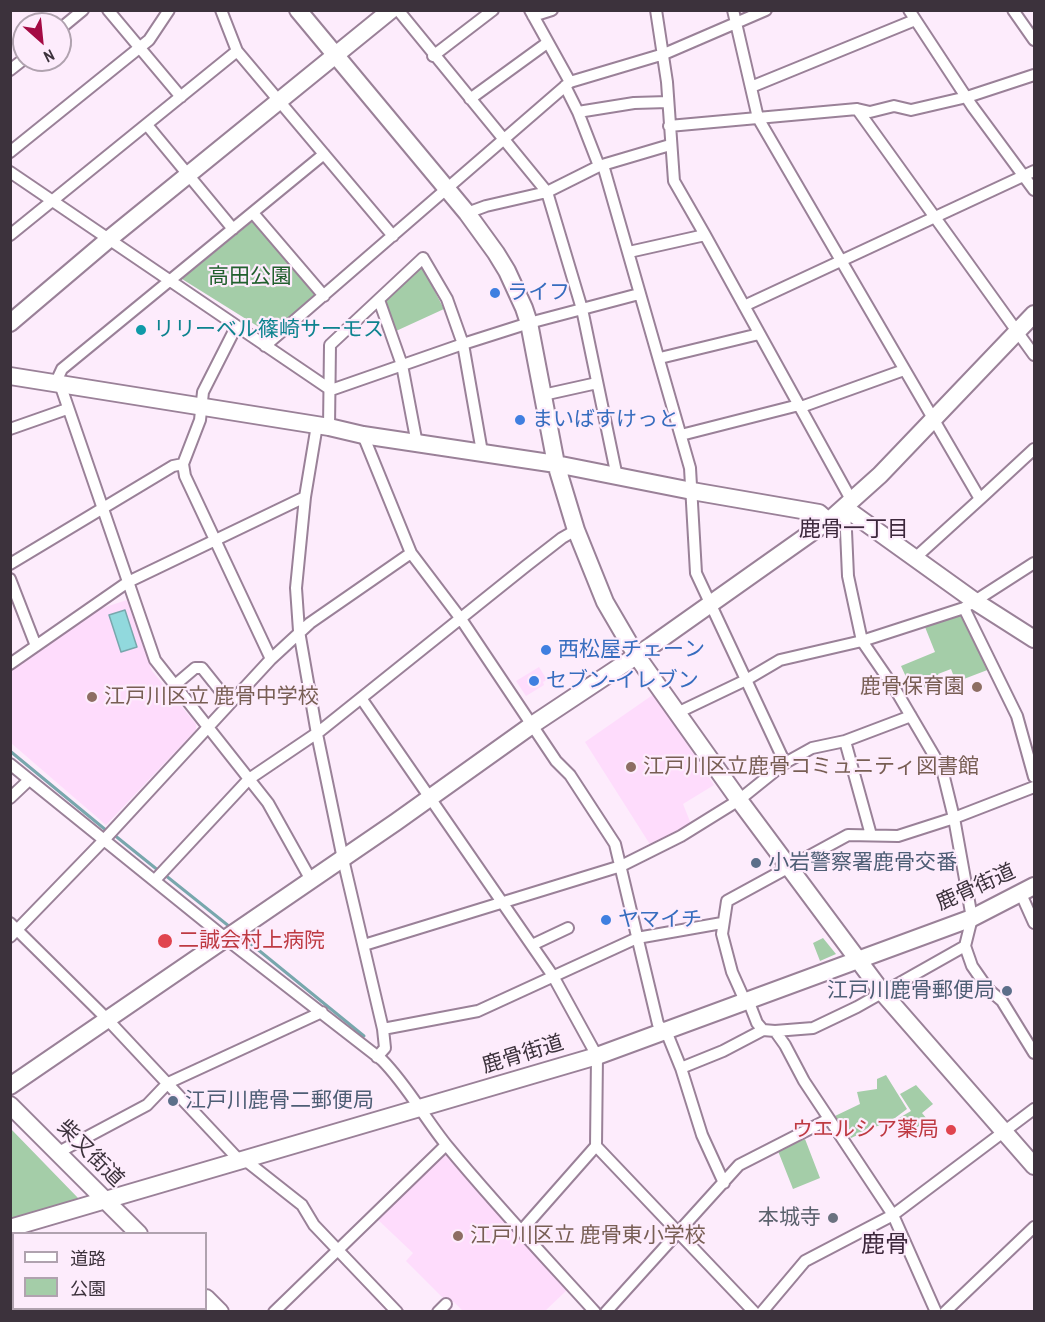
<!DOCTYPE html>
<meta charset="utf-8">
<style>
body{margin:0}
#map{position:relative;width:1045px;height:1322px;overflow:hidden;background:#fdecfc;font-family:"Archivo Narrow","Noto Sans JP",sans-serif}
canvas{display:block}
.frame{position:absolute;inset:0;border:12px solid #3c323c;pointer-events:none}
.legend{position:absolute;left:12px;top:1232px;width:195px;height:78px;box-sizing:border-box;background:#fdecfc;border:2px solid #b0a2af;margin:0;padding:8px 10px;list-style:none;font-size:18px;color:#3c323c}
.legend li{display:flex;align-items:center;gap:12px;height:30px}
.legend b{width:30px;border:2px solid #b0a2af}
.north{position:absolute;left:12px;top:12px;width:60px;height:60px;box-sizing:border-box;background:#fdecfc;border:2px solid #b0a2af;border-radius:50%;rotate:153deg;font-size:16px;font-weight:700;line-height:24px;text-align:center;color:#3c323c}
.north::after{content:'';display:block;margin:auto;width:21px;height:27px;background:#a40a44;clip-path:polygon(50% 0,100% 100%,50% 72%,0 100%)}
</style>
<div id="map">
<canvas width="1045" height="1322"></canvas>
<div class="frame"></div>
<ul class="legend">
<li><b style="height:8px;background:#fff"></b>道路</li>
<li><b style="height:16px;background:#a4cda8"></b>公園</li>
</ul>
<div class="north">N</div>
</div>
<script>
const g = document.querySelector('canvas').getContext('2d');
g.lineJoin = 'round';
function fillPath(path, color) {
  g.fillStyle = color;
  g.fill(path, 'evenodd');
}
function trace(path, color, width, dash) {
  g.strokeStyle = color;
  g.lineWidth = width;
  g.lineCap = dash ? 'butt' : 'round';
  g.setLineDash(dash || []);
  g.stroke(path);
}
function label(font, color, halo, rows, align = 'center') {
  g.font = font + ' "Archivo Narrow","Noto Sans JP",sans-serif';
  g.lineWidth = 4.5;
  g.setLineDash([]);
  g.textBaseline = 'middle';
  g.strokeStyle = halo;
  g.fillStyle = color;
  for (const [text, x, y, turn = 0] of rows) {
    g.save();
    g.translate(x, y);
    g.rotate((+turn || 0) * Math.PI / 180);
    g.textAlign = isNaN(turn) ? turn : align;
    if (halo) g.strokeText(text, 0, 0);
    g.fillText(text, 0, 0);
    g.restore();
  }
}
fillPath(new Path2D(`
 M127,600L152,671L196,724V730L106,825L11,743V670L99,609Z
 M539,667L547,680L543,682L544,685L526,696L516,681Z
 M654,694L714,785L683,804L691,824L651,846L585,742Z
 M444,1153L448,1154L568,1289L545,1311H463L454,1302L449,1304L406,1261L413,1253L376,1218Z`), '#fedcfc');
fillPath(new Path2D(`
 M253,221L317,293L270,334L182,279Z
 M421,265L444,309L396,331L385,302Z
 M960,614L964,616L990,669L956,682L951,669L938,674L941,681L925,688L922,683L911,688L901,666L935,652L925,627Z
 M823,938L836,954L820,961L813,943Z
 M886,1075L907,1109L895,1118L851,1138L835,1116L860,1104L857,1092L877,1089V1079Z
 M916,1085L933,1104L922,1113L927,1119L913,1131L899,1118L911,1111L900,1094Z
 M10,1129H11L79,1199L11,1219Z
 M805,1139L820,1178L793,1189L778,1151Z`), '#a4cda8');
const water = new Path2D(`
 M125,610L137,647L121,652L109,615Z`);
fillPath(water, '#91d9dd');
trace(water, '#78a7ad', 1.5);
trace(new Path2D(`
 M10,751L107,831
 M113,834L159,871
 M165,875L230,927
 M240,935L364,1036`), '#78a7ad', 3);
const street = new Path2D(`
 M108,10L181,97
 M221,10L237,51L393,236
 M398,10L547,192L582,309L617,477
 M530,10L570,82
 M656,10L667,82L674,181L705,235L848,494L854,500
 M733,10L758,118L980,499L915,558
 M909,10L972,106L1034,190
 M1013,10L1034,40
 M533,16L552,10
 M60,29L83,10
 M433,56L493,10
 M10,70L24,59
 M565,86L578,112L599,166
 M751,87L915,20
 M470,99L547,43
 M857,109L1034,355
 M578,112L634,103L668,102
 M147,125L233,229
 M669,126L857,109L870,112L894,106L911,110L967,97L1034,75
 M10,152L149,40L169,10
 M603,165L690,468L696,573L785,763
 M10,172L331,390
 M253,213L324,296
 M467,213L486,206L547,192L599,166L670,145
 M10,235L237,51
 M629,252L705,235
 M379,300L402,365L417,444
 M744,306L1034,171
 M236,327L203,392L200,420L183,464L185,476L271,659
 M265,346L570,82L664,54L766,10
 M660,358L759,334
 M55,384L62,369L324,154
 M60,384L155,660L268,803L311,880
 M331,390L463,344L482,452
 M543,395L597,383
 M801,407L904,370
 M317,425L305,497L296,588L299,631L317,734L343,859L383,1029L385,1048L377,1057
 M329,427L330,345L423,258L447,299L463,344L529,323L639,294
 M10,429L67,409
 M363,435L411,553L461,619L556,761L570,775L615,844L658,1024L668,1036L681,1068L702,1135L724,1183
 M681,435L799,405
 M980,499L1034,449
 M845,508L848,576L862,641L895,689L942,769L954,818L972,918L965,946L972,966L988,989L1002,1001L1034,1053
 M10,564L173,466L183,464
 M10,579L36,646
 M964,608L1017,716L1034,777
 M10,664L128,582L305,497
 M175,685L195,668H202L230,703
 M361,698L553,976L597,1056L596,1146L754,1312
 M677,713L746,680L780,660L862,641L964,608L1034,563
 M845,741L871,835
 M10,764L234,945L382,1060C407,1085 425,1119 448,1147C495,1204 545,1257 595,1312
 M10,798L29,780
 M155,880L249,779L320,731L526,566L562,538L576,530
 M1021,894L1034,923
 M10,923L107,1019L240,1161
 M10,937L103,841L271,659L310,623L411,553
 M364,945L621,866L681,836L739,800L785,763L812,748L845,741L911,716
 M532,945L568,928
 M748,1000L757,1023L763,1030L775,1031L785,1045L804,1081L893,1215L936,1312
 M745,1001L732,972L722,934L727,901L848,835L898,836L954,818L1034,787
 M383,1029L478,1011L637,938L722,923
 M775,1031L813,1028L857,1007L965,946
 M681,1068L723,1051L763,1030
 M57,1153L147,1105L168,1083L322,1012
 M245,1160L302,1205L314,1225L397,1312
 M521,1231L596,1146
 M107,1308L110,1312
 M119,1312L122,1308
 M274,1312L446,1145
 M438,1312L446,1304
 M606,1312L739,1165L829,1119
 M762,1312L805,1261L893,1215L1034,1109
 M945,1312L1034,1227`);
const secondary = new Path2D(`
 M298,10L467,213L496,253L507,271L524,308L529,323L556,464L576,530L605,602L636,655L739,800L882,992L1034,1166
 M10,323L109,239L391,10
 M10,376L329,427L363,435L556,464L692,491L819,513L828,521
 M845,508L976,602L1034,639
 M10,1086L396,822L532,725L651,646L832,518L880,475L1034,314
 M10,1105L139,1234
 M10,1228L597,1056L972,918L1034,886
 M206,1298L220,1312`);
trace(street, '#9a8198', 14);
trace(secondary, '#9a8198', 20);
trace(street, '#fff', 10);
trace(secondary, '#fff', 16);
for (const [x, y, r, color] of [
 [495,293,6,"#3f7fe0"],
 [141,330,6,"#0f9aa8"],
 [520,420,6,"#3f7fe0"],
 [546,650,6,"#3f7fe0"],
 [534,681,6,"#3f7fe0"],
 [977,687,6,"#8d6e63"],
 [92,697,6,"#8d6e63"],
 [631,767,6,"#8d6e63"],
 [756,863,6,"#5c6f8a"],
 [606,920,6,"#3f7fe0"],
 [165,941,8,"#e0444e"],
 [1007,991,6,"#5c6f8a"],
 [173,1101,6,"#5c6f8a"],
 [951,1130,6,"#e0444e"],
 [833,1218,6,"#6b7280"],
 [458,1236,6,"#8d6e63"]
]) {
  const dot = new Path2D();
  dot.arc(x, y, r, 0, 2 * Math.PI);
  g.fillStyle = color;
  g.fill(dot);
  trace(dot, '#fdecfc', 2);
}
label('21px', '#22602e', '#fdecfc', [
 ["高田公園",250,277]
]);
label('21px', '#366cbe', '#fdecfc', [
 ["ライフ",507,293],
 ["まいばすけっと",532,420],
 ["西松屋チェーン",558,650],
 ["セブン-イレブン",546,681],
 ["ヤマイチ",618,920]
], 'left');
label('21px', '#0d838f', '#fdecfc', [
 ["リリーベル篠崎サーモス",153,330]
], 'left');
label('21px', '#785e54', '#fdecfc', [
 ["鹿骨保育園",965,687,"right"],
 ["江戸川区立 鹿骨中学校",104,697],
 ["江戸川区立鹿骨コミュニティ図書館",643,767],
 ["江戸川区立 鹿骨東小学校",470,1236]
], 'left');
label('21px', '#4e5e75', '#fdecfc', [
 ["小岩警察署鹿骨交番",768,863],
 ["江戸川鹿骨郵便局",995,991,"right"],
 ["江戸川鹿骨二郵便局",185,1101]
], 'left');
label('21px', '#3c323c', '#fdecfc', [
 ["鹿骨街道",976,888,-24],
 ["鹿骨街道",523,1055,-17],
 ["柴又街道",90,1154,45]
]);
label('21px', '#be3a42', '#fdecfc', [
 ["二誠会村上病院",178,941],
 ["ウエルシア薬局",939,1130,"right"]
], 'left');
label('21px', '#5b616d', '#fdecfc', [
 ["本城寺",821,1218]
], 'right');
label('22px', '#3d283c', '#fdecfc', [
 ["鹿骨一丁目",854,530]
]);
label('24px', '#3d283c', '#fdecfc', [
 ["鹿骨",885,1246]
]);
</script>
